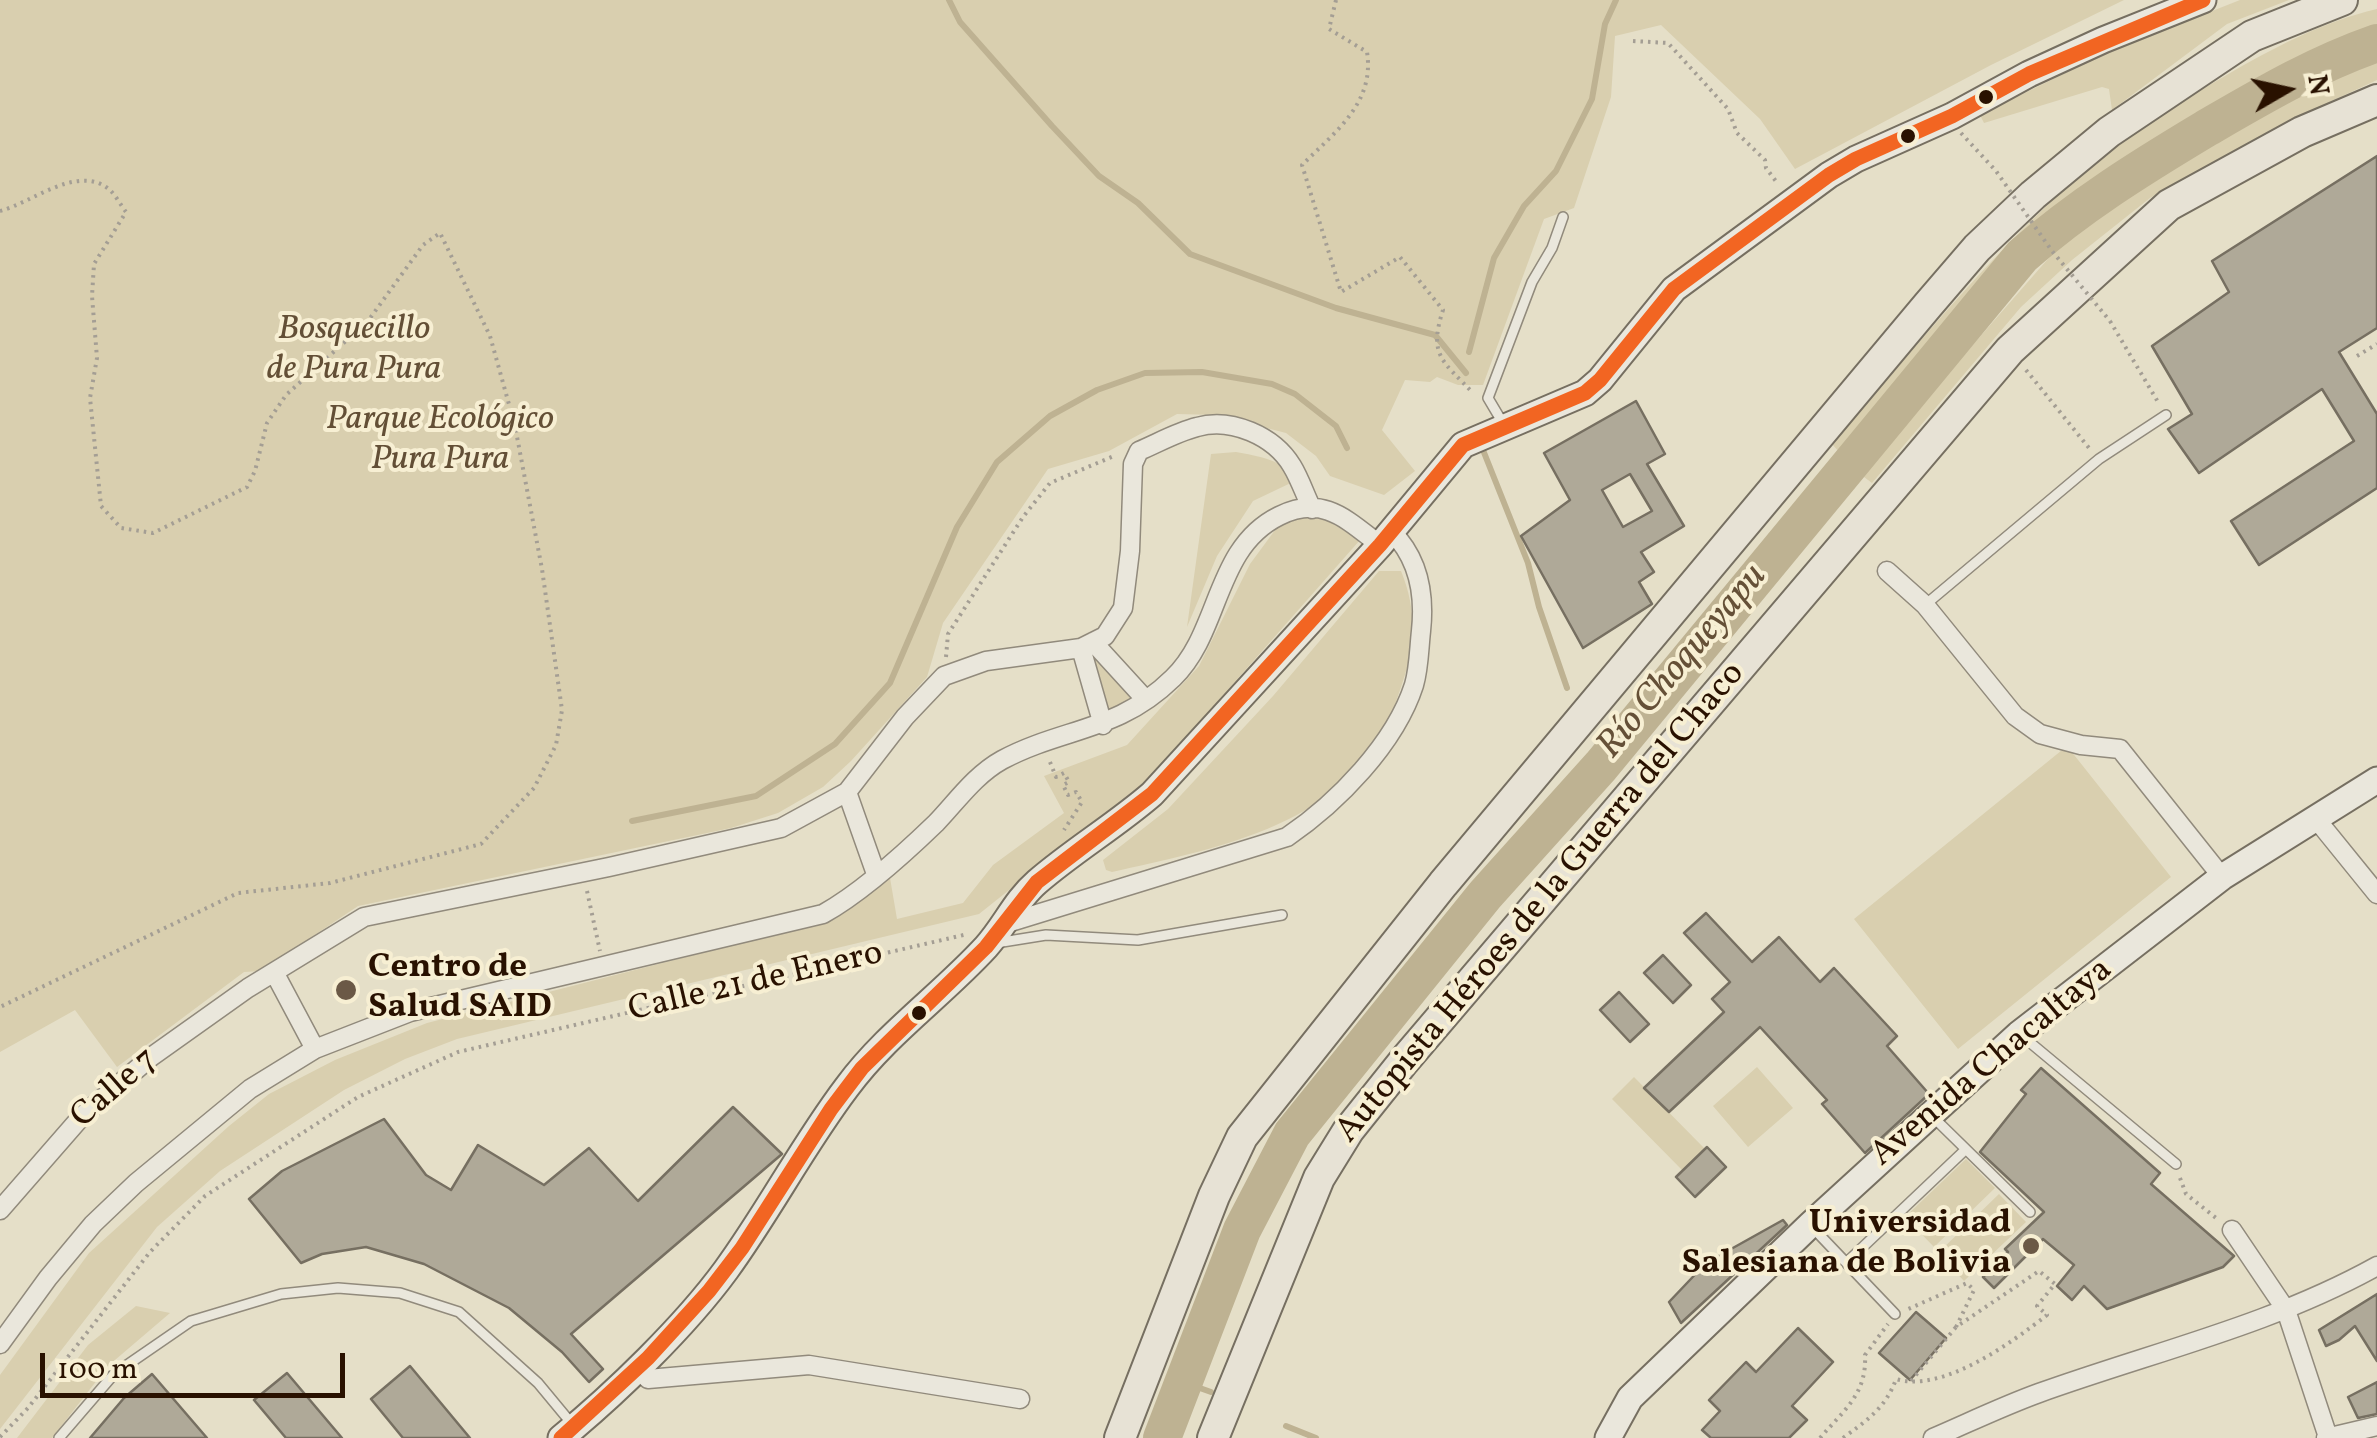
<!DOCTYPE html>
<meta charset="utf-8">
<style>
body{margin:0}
#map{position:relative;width:2377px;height:1438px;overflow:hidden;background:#e5dfc8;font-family:Vollkorn,serif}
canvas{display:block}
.north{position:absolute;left:2237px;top:40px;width:100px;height:100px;-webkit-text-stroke:8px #f7efd3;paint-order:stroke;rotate:81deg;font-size:28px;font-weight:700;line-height:40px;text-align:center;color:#291100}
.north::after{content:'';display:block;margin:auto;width:35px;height:45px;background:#291100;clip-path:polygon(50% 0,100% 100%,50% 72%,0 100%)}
.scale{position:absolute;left:40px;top:1353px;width:305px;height:45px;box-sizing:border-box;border:5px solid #291100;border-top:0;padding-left:12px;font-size:30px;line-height:35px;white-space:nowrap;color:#291100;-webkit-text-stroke:8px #f7efd3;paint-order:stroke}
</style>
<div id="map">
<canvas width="2377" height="1438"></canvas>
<div class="north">N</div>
<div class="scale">100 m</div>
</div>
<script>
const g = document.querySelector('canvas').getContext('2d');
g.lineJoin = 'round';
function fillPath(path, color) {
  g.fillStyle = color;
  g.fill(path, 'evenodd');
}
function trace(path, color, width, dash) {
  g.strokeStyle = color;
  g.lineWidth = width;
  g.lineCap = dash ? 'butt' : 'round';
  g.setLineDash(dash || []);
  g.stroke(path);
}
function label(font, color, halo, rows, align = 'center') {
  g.font = font + ' Vollkorn,serif';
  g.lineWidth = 8;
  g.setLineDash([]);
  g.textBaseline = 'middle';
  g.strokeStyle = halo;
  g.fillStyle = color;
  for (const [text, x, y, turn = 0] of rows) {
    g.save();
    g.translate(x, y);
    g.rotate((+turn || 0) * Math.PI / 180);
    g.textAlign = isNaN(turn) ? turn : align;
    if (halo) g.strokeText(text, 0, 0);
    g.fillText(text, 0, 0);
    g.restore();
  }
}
fillPath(new Path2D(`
 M0,0H2124L1991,65L1795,169L1760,119L1661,25L1615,36L1611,97L1574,208L1544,219L1483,385H1458L1437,377L1430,382L1405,380L1382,430L1415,471L1384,495L1330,476L1316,456L1286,433L1216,415L1177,414L1109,451L1048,469L943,623L927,677L851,761L823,787L778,813L731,828L358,906L261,971L244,972L117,1067L75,1010L0,1052Z
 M2240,0H2289L2227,24L2112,110L2109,89L2102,87L1984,123L1980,115L2106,53Z
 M2377,9V32L2348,39L2262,75L2126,159L2047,217L1847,461L1832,444C1920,342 2004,236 2109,151C2144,122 2185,99 2225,76C2273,48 2322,22 2377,9Z
 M2377,60V80L2280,125L2150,198L2072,260L2021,307L1872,483L1860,474L2061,244L2140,182L2287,98L2343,71Z
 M1236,452C1257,456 1285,460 1297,480L1253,501L1217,556L1187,627L1211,454Z
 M1304,517L1323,518L1360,540L1151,777L979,914L457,1039L405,1059L344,1090L220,1171L157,1227L0,1429V1375L89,1253L229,1126L269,1094L335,1060L427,1023L835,919L889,872L897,919L963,903L993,865L1064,813L1044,776L1127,745L1199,666L1250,564L1281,522Z
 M1379,571H1401C1418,612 1415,649 1400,690C1396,701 1393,714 1387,726C1338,827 1210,850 1112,872L1106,870L1103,860L1168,809L1273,696Z
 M1093,655L1133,699L1108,714Z
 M2067,746L2171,877L1958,1049L1854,919Z
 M1757,1067L1793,1108L1748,1147L1713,1106Z
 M1634,1077L1705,1149L1683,1171L1612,1099Z
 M1966,1159L1995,1188L1934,1247L1905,1217Z
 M1999,1194L2026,1222L1964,1281L1938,1253Z
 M136,1306L170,1313L108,1366L52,1438H17L88,1345Z`), '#d9cfaf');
trace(new Path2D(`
 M949,0L960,22L1052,126L1099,176L1138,203L1190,254L1336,308L1435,335L1466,373
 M1469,352L1494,258L1524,206L1556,171L1592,99L1605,24L1616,0
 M1483,450L1528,563L1539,607L1567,688
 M632,821L756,796L835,744L890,683L957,527L997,462L1050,416L1097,390L1145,373L1202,372L1272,384L1295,394L1336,426L1347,448
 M1183,1382L1211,1392
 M1286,1426L1316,1438`), '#beb292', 6);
trace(new Path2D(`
 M1162,1438L1242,1230L1292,1134L1485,895L1601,766L2022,256C2079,206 2140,168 2205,129C2262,96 2314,65 2377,43`), '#beb292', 38);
const building = new Path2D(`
 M2377,156V328L2339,352L2377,414V488L2259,565L2231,521L2354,441L2322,389L2199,473L2168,429L2192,414L2152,346L2229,292L2212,261Z
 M1636,401L1665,454L1647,464L1684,526L1641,552L1654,572L1639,582L1652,604L1583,648L1521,536L1570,500L1544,453ZM1630,474L1652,511L1623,527L1602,490Z
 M1706,913L1752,962L1779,937L1820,982L1834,968L1897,1036L1887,1046L1929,1094L1865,1153L1822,1104L1827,1100L1760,1027L1669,1112L1644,1088L1724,1012L1712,999L1730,982L1684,933Z
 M1663,955L1691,985L1673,1003L1644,973Z
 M1619,992L1649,1024L1630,1042L1600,1010Z
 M2041,1068L2160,1173L2151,1184L2234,1256L2223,1267L2107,1309L2084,1286L2072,1300L2057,1286L2074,1265L2043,1239L1994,1288L1983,1277L2008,1252L2005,1249L2044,1212L1980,1152L2026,1094L2021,1090Z
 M733,1107L782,1154L571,1334L603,1369L589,1382L562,1352L509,1308L424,1264L366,1247L322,1254L301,1263L249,1199L282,1171L384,1119L426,1175L451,1190L478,1145L544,1185L589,1148L638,1201Z
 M1707,1147L1726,1167L1695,1197L1676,1177Z
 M1783,1220L1787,1225L1681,1323L1669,1302L1706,1263Z
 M2377,1294V1361L2355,1326L2339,1340L2326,1346L2319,1330Z
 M1916,1312L1946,1338L1910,1380L1879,1353Z
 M1798,1328L1833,1362L1792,1406L1807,1420L1789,1438H1711L1702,1430L1720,1411L1709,1400L1746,1362L1756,1372Z
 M410,1366L470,1438H403L371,1399Z
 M287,1373L342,1438H286L254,1400Z
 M152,1374L207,1438H90L124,1398Z
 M2377,1382V1414L2358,1418L2348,1397Z`);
fillPath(building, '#afa998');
trace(building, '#766f61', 2.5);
const lane = new Path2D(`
 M1504,425L1488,398L1532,282L1552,248L1563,217
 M1925,605L2099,459L2166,415
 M996,943L1046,935L1138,940L1282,915
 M2021,1035L2176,1164
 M1931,1115L2030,1212
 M1812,1227L1895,1314
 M1847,1262L1964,1151
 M59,1438L114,1374L191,1321L281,1294L338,1288L400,1293L459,1312L538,1383L572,1424`);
const street = new Path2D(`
 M1887,571L1925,605L2015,716L2040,734L2081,745L2120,749L2222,877
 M1093,642L1146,700
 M1081,648L1103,725
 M847,792L876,874
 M2317,820L2377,894
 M1001,925L1287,837C1337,803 1395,744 1414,685C1419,668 1419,649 1421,631C1425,594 1419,559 1392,532
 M274,972L315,1049
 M0,1210L82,1116L151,1057L248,988L364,917L609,867L781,828L847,792L905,717L944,676L986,661L1081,648L1105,636L1123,608L1130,551L1133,464L1139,451C1158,443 1177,432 1197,427C1231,417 1274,436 1292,466C1300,479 1305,495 1312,509
 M2232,1230L2286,1310L2328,1437
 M0,1344L48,1278L93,1224L136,1183L250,1089L315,1049L410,1012L823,914C859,894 906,852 936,823C957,801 975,775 1002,760C1064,727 1118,732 1173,678C1221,632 1214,548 1279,516C1323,494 1347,520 1380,545
 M637,1367L648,1379L809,1365L1020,1399
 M1933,1438C1968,1423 2003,1406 2039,1393C2153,1352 2271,1325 2377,1266
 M2326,1438L2377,1426`);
const secondary = new Path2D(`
 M561,1438C615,1394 685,1326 726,1270C769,1211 803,1145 847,1087C886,1034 942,995 986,947C1005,926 1015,901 1037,882C1074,850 1115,826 1152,794L1380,545L1463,445L1585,393L1600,380L1674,289L1829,175L1856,159L1952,116L2029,74L2103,40L2203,0
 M1608,1438L1630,1398L1810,1225L2019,1034L2222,877L2377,780`);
const highway = new Path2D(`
 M1120,1438L1214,1196L1242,1137L1443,884L1928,305L1977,248L2033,195L2109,132L2252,36L2342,0
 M1213,1438L1319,1178L1348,1131L1404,1061L2010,350L2169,205L2302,132L2377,100`);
trace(lane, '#918a7c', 12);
trace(street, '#918a7c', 21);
trace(secondary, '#766f61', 29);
trace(highway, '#766f61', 34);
trace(new Path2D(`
 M1336,0L1329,29L1367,52C1375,103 1335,132 1302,165L1341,292L1400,257L1443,310C1428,356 1443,361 1473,393
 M1633,41L1668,43L1728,109L1737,133L1765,160L1766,168L1778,184
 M0,211C31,203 75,166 106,187C114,192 120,204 126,212L94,264L92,296L97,358L90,398L101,506L121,528L153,533L247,487L255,471L267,423L286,395L368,321L423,245L440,233L490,336L515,426L542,569L562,710L556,745L534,788L481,844L330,883L238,893L0,1007
 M2110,321L2158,402
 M2357,356L2377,344
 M2026,370L2089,448
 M946,657L948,634L1023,517L1050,483L1114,456
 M1050,762L1056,777L1064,773L1069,782L1063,785L1068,795L1076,792L1082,802L1064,830
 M587,891L600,951
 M2180,1178L2186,1194L2216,1218
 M1911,1381L1956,1327
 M0,1437L28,1408L150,1252L205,1196L358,1097L458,1052L968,934
 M1820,1438C1844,1410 1867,1394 1865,1355L1888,1324
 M1843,1438C1866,1421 1886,1408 1896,1379C1943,1393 2011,1343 2047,1315L2037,1306L2055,1284L2039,1271L1956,1327L1974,1290L1967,1283L1906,1310`), '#a49e94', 4, [2.5, 5]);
trace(lane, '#eae7dc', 9);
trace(street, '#eae7dc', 18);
trace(secondary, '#eae7dc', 25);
trace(highway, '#e7e2d5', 30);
trace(new Path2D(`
 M1961,133L1996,171L2052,251L2110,321`), '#a49e94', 4, [2.5, 5]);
trace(new Path2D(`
 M561,1438L648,1358L709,1291L742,1248L831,1109L862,1068L986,947L1037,882L1152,794L1380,545L1463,445L1585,393L1600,380L1674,289L1829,175L1856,159L1952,116L2029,74L2203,0`), '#f26522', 15);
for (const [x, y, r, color] of [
 [1986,97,9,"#291100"],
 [1908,136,9,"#291100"],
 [346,990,12,"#6b5946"],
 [919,1013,9,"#291100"],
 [2031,1246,10,"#6b5946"]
]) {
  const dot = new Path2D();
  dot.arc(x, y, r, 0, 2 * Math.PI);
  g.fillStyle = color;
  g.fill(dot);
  trace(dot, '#f7efd3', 4);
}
label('italic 35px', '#634f36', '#f7efd3', [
 ["Bosquecillo",354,332],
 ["de Pura Pura",354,372],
 ["Parque Ecológico",440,422],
 ["Pura Pura",440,462]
]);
label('35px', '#291100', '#f7efd3', [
 ["Autopista Héroes de la Guerra del Chaco",1542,904,-50],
 ["Calle 21 de Enero",756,984,-13],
 ["Avenida Chacaltaya",1993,1064,-40],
 ["Calle 7",116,1090,-41]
]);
label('bold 35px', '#291100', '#f7efd3', [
 ["Centro de",368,970],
 ["Salud SAID",368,1010],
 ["Universidad",2011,1226,"right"],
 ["Salesiana de Bolivia",2011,1266,"right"]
], 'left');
label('italic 38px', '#655037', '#f7efd3', [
 ["Río Choqueyapu",1684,663,-50]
]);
</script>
